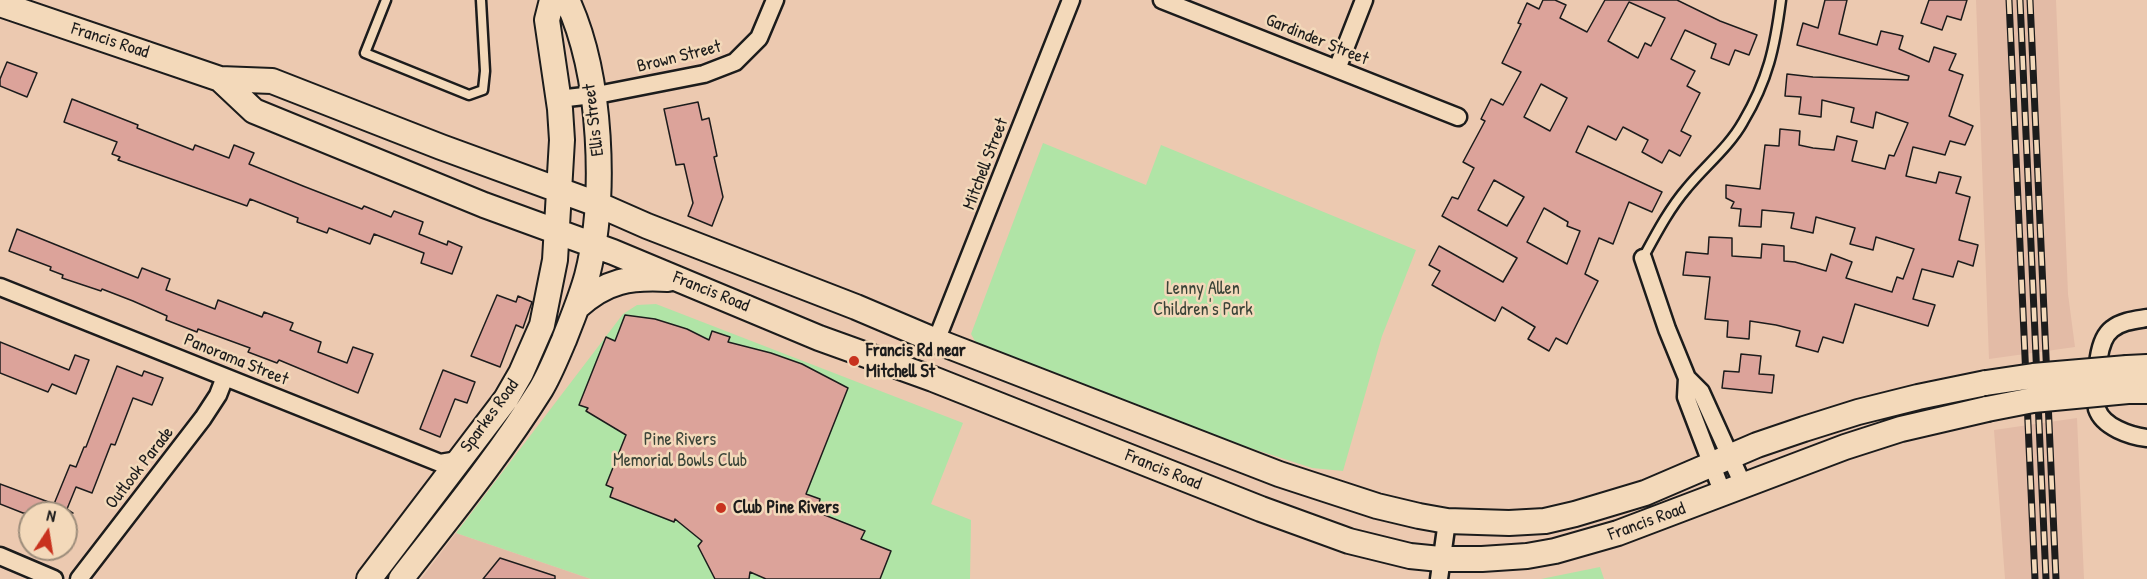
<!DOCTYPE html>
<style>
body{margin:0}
#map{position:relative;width:2147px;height:579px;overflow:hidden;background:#ecc9b0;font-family:"Patrick Hand",sans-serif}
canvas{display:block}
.north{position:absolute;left:18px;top:501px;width:60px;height:60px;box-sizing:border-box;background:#f3d9ba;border:2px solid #9d8d7b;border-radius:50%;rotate:12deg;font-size:16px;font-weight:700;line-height:24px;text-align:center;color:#1c1c1c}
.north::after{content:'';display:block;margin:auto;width:21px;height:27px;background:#c8321e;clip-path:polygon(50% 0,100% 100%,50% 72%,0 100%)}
</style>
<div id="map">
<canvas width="2147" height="579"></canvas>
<div class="north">N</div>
</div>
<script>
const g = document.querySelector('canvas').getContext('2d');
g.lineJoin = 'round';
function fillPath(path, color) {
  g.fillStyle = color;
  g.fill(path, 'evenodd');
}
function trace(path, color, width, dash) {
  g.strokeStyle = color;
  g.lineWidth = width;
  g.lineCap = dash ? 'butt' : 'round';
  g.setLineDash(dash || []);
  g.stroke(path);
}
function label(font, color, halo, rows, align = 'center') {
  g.font = font + ' "Patrick Hand",sans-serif';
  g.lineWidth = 5;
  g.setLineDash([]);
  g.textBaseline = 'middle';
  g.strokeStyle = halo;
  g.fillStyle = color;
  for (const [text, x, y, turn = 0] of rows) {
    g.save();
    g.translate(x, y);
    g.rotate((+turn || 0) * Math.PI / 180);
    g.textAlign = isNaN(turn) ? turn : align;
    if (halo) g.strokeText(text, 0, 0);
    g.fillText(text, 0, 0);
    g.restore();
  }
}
fillPath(new Path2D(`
 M1976,0H2056L2068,294L2075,347L1989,359Z
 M2077,418L2084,579H2005L1994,430Z
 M456,533L591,579H421Z`), '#e3bba6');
fillPath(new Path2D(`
 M1043,143L1146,185L1161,145L1416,250L1382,336L1343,471L1312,468L1167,421L984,357L971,334Z
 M656,304L963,423L931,504L971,520L970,579H591L456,533L623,314L637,305Z
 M1600,567L1604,579H1541Z`), '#b0e4a6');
const building = new Path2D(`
 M1543,0H1555L1566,5L1560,18L1587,32L1605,0H1677L1720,21L1757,35L1749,55L1735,50L1729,65L1711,58L1716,44L1685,30L1671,59L1695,71L1687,86L1700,93L1681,131L1691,136L1680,156L1669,150L1662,163L1642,152L1648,140L1623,127L1616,140L1588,126L1576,152L1662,192L1652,212L1629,202L1613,244L1599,238L1585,274L1598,281L1567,344L1556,338L1549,351L1528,339L1535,327L1502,307L1495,321L1432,285L1440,271L1429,265L1439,246L1503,282L1517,258L1442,216L1452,197L1458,199L1474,168L1463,162L1485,121L1481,119L1491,99L1503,105L1521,72L1502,63L1521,24L1518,23L1527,3L1539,9ZM1629,2L1665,18L1651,46L1645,43L1638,58L1608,41ZM1541,84L1567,98L1550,131L1524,117ZM1494,180L1524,197L1507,226L1478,210ZM1544,208L1568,222L1567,226L1580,231L1567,264L1527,242Z
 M1825,0H1847L1839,34L1877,45L1881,31L1903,36L1899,49L1929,62L1934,47L1956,54L1949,70L1963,75L1949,116L1973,126L1965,145L1950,141L1945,155L1913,147L1906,176L1936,183L1939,172L1961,177L1956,193L1970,197L1959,240L1978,245L1973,266L1958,261L1953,277L1922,269L1913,299L1935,305L1928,326L1855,304L1843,343L1823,337L1818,352L1796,346L1800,331L1776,325L1750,321L1749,339L1727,337L1728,321L1705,319L1710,277L1683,275L1686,252L1708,254L1709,237L1732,238V256L1761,258L1762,244L1784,246V261L1795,262L1826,271L1831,254L1852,262L1846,278L1892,292L1897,277L1903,279L1914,249L1876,237L1873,250L1850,244L1855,228L1816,217L1813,233L1791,228L1794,213L1762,210L1761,227L1739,226L1741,209L1731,208L1734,202L1726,198V185L1760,189L1765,145L1779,146L1780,129L1800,131L1799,145L1813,148L1834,150L1837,136L1857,141L1852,161L1885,169L1889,155L1894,156L1908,123L1876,112L1873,128L1851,122L1854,108L1822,100L1821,117L1799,114L1801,97L1785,96L1787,74L1813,77L1908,80L1909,76L1797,45L1803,23L1818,28Z
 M1929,0H1967L1961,20L1947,16L1942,30L1921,23Z
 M7,62L37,73L27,97L0,86V79Z
 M72,99L138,125L137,128L193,150L195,145L229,158L234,145L254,153L249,164L303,186L362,209L364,206L391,217L394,211L423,222L419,234L447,245L448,241L462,247L452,274L421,263L424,253L374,234L370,244L329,228L327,233L297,222L298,218L250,199L247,206L118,160L120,157L112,154L117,142L64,122Z
 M698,102L702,120L709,118L717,156L714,157L723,197L712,226L688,216L693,203L684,164L676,165L664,109Z
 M17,229L138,278L142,268L170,279L166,290L215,309L218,300L262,317L264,312L293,323L290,330L321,342L318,352L347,363L353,347L373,354L358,393L279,360L277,363L248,352L250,348L198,329L197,332L166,320L167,316L133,301L102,289L101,291L62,278L63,275L50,270L51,267L9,251Z
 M497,295L516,302L518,296L532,302L523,328L516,325L500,367L471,356Z
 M625,315L655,319L687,329L709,340L712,331L730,337L728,342L771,353L802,364L848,388L806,494L820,499L817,512L865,531L861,539L891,551L880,579H766L750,572L749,579H715L698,546L702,541L675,519L674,522L610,497L613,488L606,485L626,435L586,411L588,408L579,405L606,337L615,341Z
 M0,342L69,370L75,355L89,360L76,394L52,384L48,392L0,373Z
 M1741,354L1761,356L1759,374L1774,375L1772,393L1722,388L1724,371L1739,372Z
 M117,366L142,376L144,371L163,378L152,405L133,398L115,445L111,444L92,493L76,487L67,509L73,513H23L0,504V484L54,504L70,465L76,467L84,447H86Z
 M443,370L475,382L467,403L455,399L440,437L420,429Z
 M500,558L555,576V579H483Z`);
fillPath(building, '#dca39a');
trace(building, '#1c1c1c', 1.5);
const lane = new Path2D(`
 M386,0L365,53L469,95L483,90L485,71L481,0
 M1643,258C1656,234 1669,209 1687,188C1705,166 1729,147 1743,122C1768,80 1775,47 1781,0`);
const street = new Path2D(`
 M1162,0L1458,117
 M1337,69L1364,0
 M558,99L602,94L704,74L735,62L759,38L775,0
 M1643,258L1667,329L1687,378L1701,392L1744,487
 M0,287L440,463L458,460
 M2147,318C2135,320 2122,321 2112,329C2096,341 2097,377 2097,395C2097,399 2096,405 2097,409C2103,427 2130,436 2147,438
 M936,341L1071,0
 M1687,378L1686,397L1723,494
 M0,556L54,579
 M79,579L203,418L218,395L225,377
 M1439,579L1447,521`);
const secondary = new Path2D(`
 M0,4L220,79L272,81L441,147L597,204L647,226L856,307L936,341L1279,474L1377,506L1419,516L1447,521L1509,523L1545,521L1575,514L1645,493L1757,445L1804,429L1858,412L1918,397L1986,383
 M220,79L254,111L484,205L613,252L819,338L933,379L1261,509L1349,541L1410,556L1440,559H1482L1527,556L1555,551L1618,533L1845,447L1901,429L1987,409
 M577,307C607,280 630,277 668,279
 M2127,368L2147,367
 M2128,391H2147
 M369,579L506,399L521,373L542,325L555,260L562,140L560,109L547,20L552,0
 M401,579C449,517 499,456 541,389C550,374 557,356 564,340C572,319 581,298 587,276C607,197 602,75 567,0`);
trace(lane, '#1c1c1c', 13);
trace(street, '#1c1c1c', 21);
trace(secondary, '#1c1c1c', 28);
trace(lane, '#f3d9ba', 8);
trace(street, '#f3d9ba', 16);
trace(secondary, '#f3d9ba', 24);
const rail = new Path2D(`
 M2009,0L2035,579
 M2020,0L2046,579
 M2030,0L2056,579`);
trace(rail, '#1c1c1c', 7);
trace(rail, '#f3d9ba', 4.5, [14]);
const secondaryBridge = new Path2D(`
 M1986,383L2033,376L2127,368
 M1987,409L2033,400L2128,391`);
trace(secondaryBridge, '#1c1c1c', 28, []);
trace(secondaryBridge, '#f3d9ba', 24);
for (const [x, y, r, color] of [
 [854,361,6,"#c8321e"],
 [721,508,6,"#c8321e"]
]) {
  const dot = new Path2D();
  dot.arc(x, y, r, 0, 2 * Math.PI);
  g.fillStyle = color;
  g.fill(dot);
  trace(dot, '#f3d9ba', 2);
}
label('18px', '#1c1c1c', '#f3d9ba', [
 ["Gardinder Street",1317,40,22],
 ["Francis Road",110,41,18],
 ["Brown Street",679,57,-14],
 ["Ellis Street",594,120,-97],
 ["Mitchell Street",986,164,-69],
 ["Francis Road",711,292,22],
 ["Panorama Street",236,360,22],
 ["Sparkes Road",490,416,-54],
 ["Outlook Parade",140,468,-52],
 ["Francis Road",1163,470,22],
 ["Francis Road",1647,522,-20]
]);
label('18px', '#3a4438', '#f3d9ba', [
 ["Lenny Allen",1203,289],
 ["Children's Park",1203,310],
 ["Pine Rivers",680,440],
 ["Memorial Bowls Club",680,461]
]);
label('bold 18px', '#1c1c1c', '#f3d9ba', [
 ["Francis Rd near",866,351],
 ["Mitchell St",866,372],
 ["Club Pine Rivers",733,508]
], 'left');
</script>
